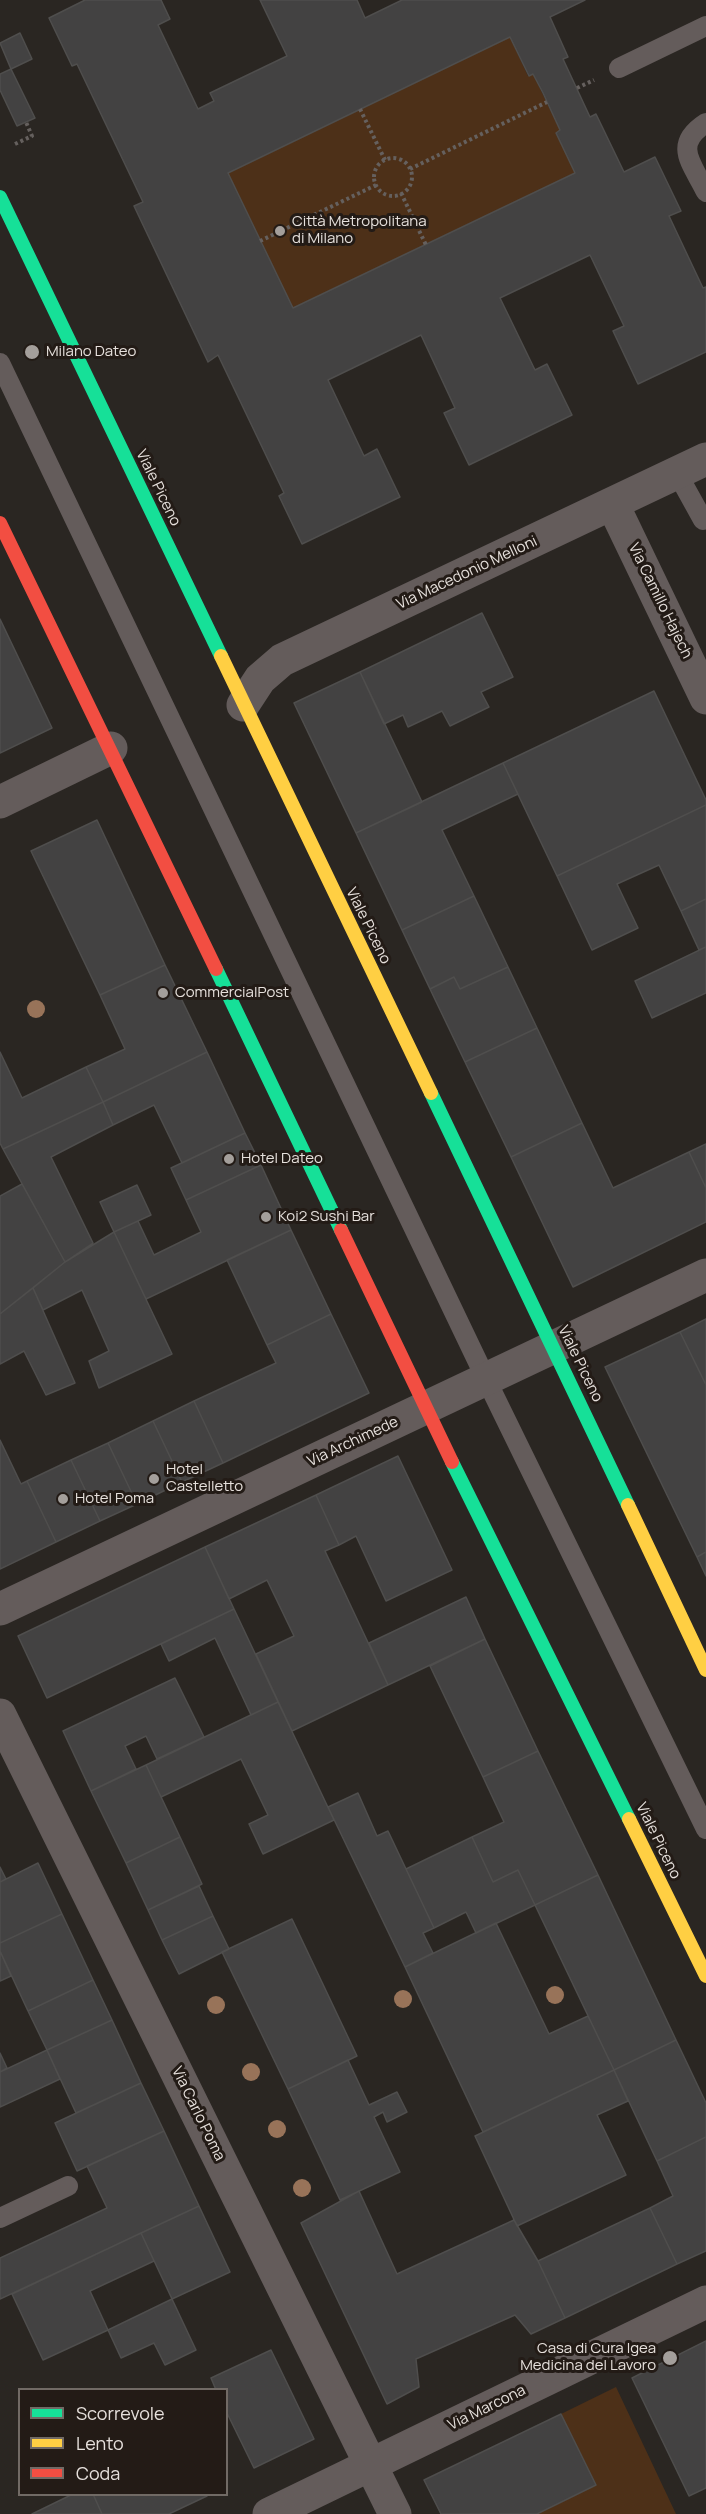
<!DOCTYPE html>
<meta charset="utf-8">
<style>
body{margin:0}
#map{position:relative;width:706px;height:2514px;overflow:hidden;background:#2a2622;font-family:Manrope,sans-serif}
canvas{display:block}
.legend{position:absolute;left:18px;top:2388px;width:210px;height:108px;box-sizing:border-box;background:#231b16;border:2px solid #716a65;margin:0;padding:8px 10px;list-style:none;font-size:18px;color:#e6e0dc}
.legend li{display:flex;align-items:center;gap:12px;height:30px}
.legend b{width:30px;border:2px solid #716a65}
</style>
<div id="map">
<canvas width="706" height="2514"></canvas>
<ul class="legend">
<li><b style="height:8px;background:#16e098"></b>Scorrevole</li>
<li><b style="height:8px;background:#ffcf43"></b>Lento</li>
<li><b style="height:8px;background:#f24e42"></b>Coda</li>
</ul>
</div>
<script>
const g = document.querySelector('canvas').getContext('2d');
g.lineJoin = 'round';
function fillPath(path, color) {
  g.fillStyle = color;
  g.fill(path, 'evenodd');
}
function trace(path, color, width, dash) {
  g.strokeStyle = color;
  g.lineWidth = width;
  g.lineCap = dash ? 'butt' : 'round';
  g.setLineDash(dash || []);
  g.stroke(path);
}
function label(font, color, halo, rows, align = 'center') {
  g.font = font + ' Manrope,sans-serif';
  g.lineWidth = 6;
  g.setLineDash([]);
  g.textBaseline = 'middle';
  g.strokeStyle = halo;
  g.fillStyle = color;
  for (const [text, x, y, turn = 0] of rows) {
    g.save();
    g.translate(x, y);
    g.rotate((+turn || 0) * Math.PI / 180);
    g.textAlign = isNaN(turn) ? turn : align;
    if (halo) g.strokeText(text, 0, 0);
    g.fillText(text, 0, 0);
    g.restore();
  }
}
fillPath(new Path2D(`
 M510,37L528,76L533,74L560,130L556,133L575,173L293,308L228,173Z
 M616,2387L676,2514H537L596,2485L561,2414Z`), '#4d3018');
const building = new Path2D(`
 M85,0H161L170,19L158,25L198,109L214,101L210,93L287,56L260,0H357L365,18L402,0H585L550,17L568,57L563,59L590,117L596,114L624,172L655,157L681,211L669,216L703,288L706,287V352L638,384L613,331L624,326L590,255L500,298L535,370L547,364L572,415L469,465L444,413L455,408L421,335L328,380L364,456L377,449L400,497L302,544L279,496L284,493L218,355L208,362L134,206L143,202L77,64L72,66L49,18ZM510,37L529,76L533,74L543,93L560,130L556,133L575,173L293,308L228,173Z
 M20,33L32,59L11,69L0,43Z
 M11,69L35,118L17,126L0,90V74Z
 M482,613L513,677L481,692L489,707L450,726L442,711L408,727L403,715L384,724L360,672Z
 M0,619L52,728L0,753Z
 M360,672L422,802L356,833L294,703Z
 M654,691L706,800V805L557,876L503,763Z
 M503,763L518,794L442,830L474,896L402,930L356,833Z
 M706,805V899L681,911L659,865L617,884L638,928L592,950L557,876Z
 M97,820L165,965L100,995L31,851Z
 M474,896L508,967L460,989L454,977L430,989L402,930Z
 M706,899V947L699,950L681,911Z
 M706,947V993L652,1018L635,981Z
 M165,965L207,1052L103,1102L86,1067L125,1049L100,995Z
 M508,967L537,1028L465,1062L430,989L454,977L460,989Z
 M537,1028L582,1123L511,1157L465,1062Z
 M0,1052L22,1098L86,1067L103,1102L3,1149L0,1143Z
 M207,1052L245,1133L182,1163L154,1105L113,1125L103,1102Z
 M103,1102L113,1125L51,1157L93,1243L65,1262L3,1149Z
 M582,1123L613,1188L689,1152L706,1188V1222L573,1287L511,1157Z
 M245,1133L261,1165L186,1200L171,1168Z
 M706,1144V1188L689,1152Z
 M261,1165L291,1230L146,1299L114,1232L138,1221L154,1255L201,1232L186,1200Z
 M22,1184L65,1262L0,1314V1196Z
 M137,1185L151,1215L114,1232L100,1202Z
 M291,1230L331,1314L267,1345L227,1260Z
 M114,1232L172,1354L99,1388L89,1361L109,1351L82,1290L43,1310L33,1288L65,1262Z
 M33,1288L75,1383L46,1395L24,1351L0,1364V1314Z
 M331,1314L369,1393L223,1463L194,1401L276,1363L267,1345Z
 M706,1319V1385L680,1332Z
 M680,1332L706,1385V1552L697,1557L605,1367Z
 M194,1401L223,1463L182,1482L153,1421Z
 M153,1421L182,1482L137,1504L108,1443Z
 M0,1440L21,1484L27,1481L56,1542L0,1569Z
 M108,1443L137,1504L100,1521L71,1460Z
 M398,1456L452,1570L386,1601L356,1536L339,1545L316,1495Z
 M71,1460L100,1521L56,1542L27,1481Z
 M316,1495L339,1545L325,1551L388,1685L292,1731L256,1654L294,1636L267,1580L229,1599L205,1547Z
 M205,1547L234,1609L47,1698L18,1636Z
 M706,1552V1576L697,1557Z
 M466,1597L485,1639L388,1685L369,1643Z
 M234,1609L278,1702L251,1715L215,1638L169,1661L161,1644Z
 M485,1639L538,1751L483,1777L430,1666Z
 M175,1678L204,1737L157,1759L146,1736L125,1746L136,1769L91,1791L63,1731Z
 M278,1702L334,1820L263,1854L249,1824L268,1815L241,1759L161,1797L146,1765Z
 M538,1751L598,1875L535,1905L518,1870L493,1882L472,1837L504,1822L483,1777Z
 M146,1765L180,1837L126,1863L91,1791Z
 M358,1793L377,1836L388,1831L434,1928L423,1933L433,1953L405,1967L328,1807Z
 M180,1837L202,1884L148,1910L126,1863Z
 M472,1837L493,1882L518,1870L535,1905L476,1933L466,1912L434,1928L406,1869Z
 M38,1863L62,1914L0,1943V1882Z
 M0,1867L6,1879L0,1882Z
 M598,1875L676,2040L614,2070L535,1905Z
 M199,1886L213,1916L162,1940L148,1910Z
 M62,1914L93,1980L28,2011L0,1951V1943Z
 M213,1916L229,1949L179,1974L162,1940Z
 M292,1919L357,2056L288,2089L222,1952Z
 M496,1923L549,2034L588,2016L614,2070L483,2132L405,1967Z
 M0,1951L11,1976L0,1981Z
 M93,1980L112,2020L47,2050L28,2011Z
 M112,2020L141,2083L76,2113L47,2050Z
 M676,2040L706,2103V2137L657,2161L614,2070Z
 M47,2050L60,2079L0,2107V2072Z
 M0,2053L7,2068L0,2072Z
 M348,2060L369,2105L397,2092L407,2112L387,2122L383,2112L374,2117L400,2172L340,2200L288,2089Z
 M614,2070L628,2101L597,2115L626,2175L517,2226L475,2136Z
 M141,2083L164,2131L77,2171L55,2123Z
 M164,2131L199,2206L0,2299V2258L107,2208L87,2166Z
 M706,2137V2251L677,2264L650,2208L673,2196L657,2161Z
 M359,2191L397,2274L514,2220L538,2261L565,2318L531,2334L515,2315L416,2359L419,2387L387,2404L301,2223Z
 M199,2206L230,2272L172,2299L141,2233Z
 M650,2208L677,2264L565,2318L538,2261Z
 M141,2233L154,2261L90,2291L108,2330L43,2360L12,2294Z
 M172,2299L196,2350L165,2365L154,2343L121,2358L108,2330Z
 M706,2341V2488L689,2496L632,2378Z
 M271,2350L314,2439L254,2468L226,2411V2390H216L211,2378Z
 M561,2414L596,2485L537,2514H441L424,2480Z
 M73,2494H93L102,2514H32Z
 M93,2494H207V2496L169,2514H102Z`);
fillPath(building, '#434242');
trace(building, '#4f4e4d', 1.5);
trace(new Path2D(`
 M577,88L594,80
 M360,109L385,160
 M15,144L32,136L26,122
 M374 177a19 19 0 1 1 38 0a19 19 0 1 1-38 0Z
 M410,169L547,102
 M401,193L426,245
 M260,241L376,185`), '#65605e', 4, [3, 3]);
trace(new Path2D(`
 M619,68L706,26
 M706,123C672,145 692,163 706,192
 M0,363L486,1379L706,1829
 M677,473L703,520L706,519
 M0,2218L68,2186`), '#645c5b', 20);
trace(new Path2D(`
 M613,505L706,698
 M243,705L260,679L282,660L706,459
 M0,802L111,748
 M0,1609L706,1275
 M0,1715L395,2514
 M269,2514L706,2302`), '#645c5b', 33);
trace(new Path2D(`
 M0,197L221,656
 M216,969L341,1230
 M431,1093L628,1505
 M452,1462L629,1819`), '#16e098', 14);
trace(new Path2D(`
 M221,656L431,1093
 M628,1505L706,1670
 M629,1819L706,1976`), '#ffcf43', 14);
trace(new Path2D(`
 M0,523L216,969
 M341,1230L452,1462`), '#f24e42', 14);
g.fillStyle = '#987359';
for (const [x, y] of [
 [36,1009],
 [555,1995],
 [403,1999],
 [216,2005],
 [251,2072],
 [277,2129],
 [302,2188]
]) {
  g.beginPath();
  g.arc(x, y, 9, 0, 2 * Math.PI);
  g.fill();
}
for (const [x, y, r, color] of [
 [280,231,6,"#a49f9b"],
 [32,352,8,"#a49f9b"],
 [163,993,6,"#a49f9b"],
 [229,1159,6,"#a49f9b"],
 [266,1217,6,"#a49f9b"],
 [154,1479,6,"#a49f9b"],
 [63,1499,6,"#a49f9b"],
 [670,2358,8,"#a49f9b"]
]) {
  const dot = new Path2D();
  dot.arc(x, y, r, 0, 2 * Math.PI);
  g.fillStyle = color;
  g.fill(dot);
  trace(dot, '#231b16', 2);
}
label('15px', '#e6e0dc', '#231b16', [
 ["Città Metropolitana",292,222],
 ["di Milano",292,239],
 ["Milano Dateo",46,352],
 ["CommercialPost",175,993],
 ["Hotel Dateo",241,1159],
 ["Koi2 Sushi Bar",278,1217],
 ["Hotel",166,1470],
 ["Castelletto",166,1487],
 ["Hotel Poma",75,1499],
 ["Casa di Cura Igea",656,2349,"right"],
 ["Medicina del Lavoro",656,2366,"right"]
], 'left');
label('15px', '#e6e0dc', '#231b16', [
 ["Viale Piceno",158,488,64],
 ["Via Macedonio Melloni",467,573,-25],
 ["Via Camillo Hajech",660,601,64],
 ["Viale Piceno",368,926,64],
 ["Viale Piceno",580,1364,64],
 ["Via Archimede",353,1442,-25],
 ["Viale Piceno",658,1841,64],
 ["Via Carlo Poma",198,2114,64],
 ["Via Marcona",487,2408,-26]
]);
</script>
